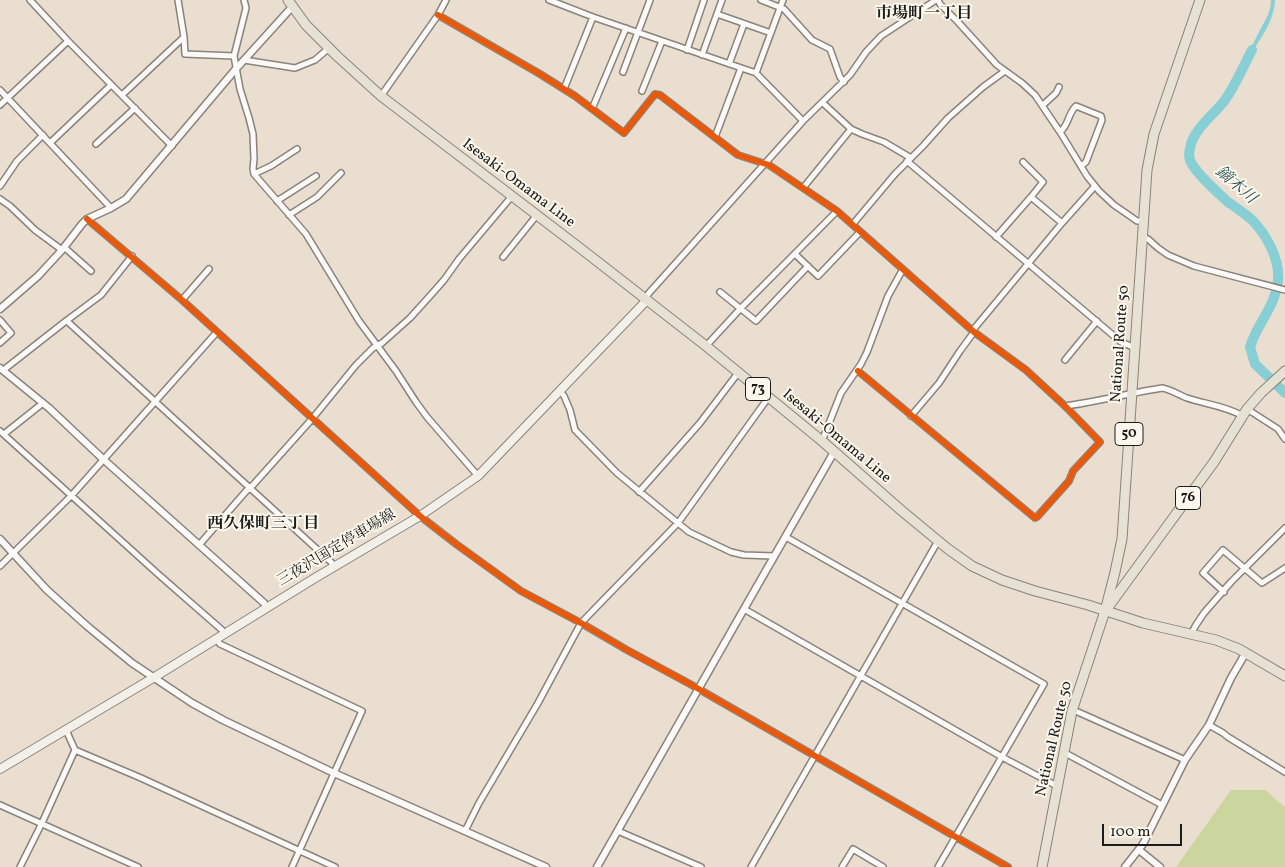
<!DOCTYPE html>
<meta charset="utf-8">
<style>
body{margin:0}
#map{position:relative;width:1285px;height:867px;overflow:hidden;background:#e9decf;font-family:Vollkorn,serif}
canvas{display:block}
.scale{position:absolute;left:1102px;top:824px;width:80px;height:22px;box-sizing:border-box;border:2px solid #1c1c1c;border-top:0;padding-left:6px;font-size:15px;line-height:18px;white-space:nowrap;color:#1c1c1c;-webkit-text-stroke:4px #fbf7ec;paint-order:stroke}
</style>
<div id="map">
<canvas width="1285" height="867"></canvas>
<div class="scale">100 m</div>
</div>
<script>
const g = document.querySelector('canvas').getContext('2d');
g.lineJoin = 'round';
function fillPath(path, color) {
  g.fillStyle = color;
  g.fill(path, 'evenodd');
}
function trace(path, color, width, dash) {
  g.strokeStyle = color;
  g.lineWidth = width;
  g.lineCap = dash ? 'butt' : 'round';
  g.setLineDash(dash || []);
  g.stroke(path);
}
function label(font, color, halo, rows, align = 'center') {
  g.font = font + ' Vollkorn,"Noto Serif JP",serif';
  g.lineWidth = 4;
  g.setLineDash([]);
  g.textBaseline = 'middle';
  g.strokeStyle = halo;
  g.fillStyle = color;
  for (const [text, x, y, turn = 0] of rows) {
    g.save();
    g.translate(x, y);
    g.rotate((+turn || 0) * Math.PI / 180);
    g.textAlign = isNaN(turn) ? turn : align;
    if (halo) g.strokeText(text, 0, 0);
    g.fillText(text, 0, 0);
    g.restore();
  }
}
fillPath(new Path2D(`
 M1231,790H1265L1285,807V867H1176Z`), '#cbd69e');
fillPath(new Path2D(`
 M1271,0H1275C1274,23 1258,42 1246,61C1250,52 1253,43 1258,34C1263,23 1271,14 1271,0Z`), '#87ced5');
trace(new Path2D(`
 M1252,50C1243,67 1236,84 1225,100C1214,115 1192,130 1190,149C1189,152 1189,157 1190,160C1193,170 1219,194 1228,202C1236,208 1245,213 1252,220C1267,235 1280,260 1278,281C1275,308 1257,323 1250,347L1255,364L1285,393`), '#87ced5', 10);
const minor = new Path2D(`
 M30,0L68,41L172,146
 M244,0L246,8L234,56L240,89L249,118L253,134L254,159L253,169L254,174L306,234L359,321L396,371L416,402L427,417L478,476
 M549,0L593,17L756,73L803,121
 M761,0L784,9L812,40L830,49L840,77L844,82
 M938,0L940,4L958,22L997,65L1022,83L1035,95L1060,132L1087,176L1099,191L1114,205L1130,216L1137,221H1143
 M717,14L771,33
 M438,15L540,74L575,96L624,133L655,94L660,95L738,155L769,165L837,211L974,332L1026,370L1065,406L1100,442L1073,471L1069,481L1037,517L1035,518L858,371
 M184,37L185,54L234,56
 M687,50L704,0
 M702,55L722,0
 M244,60L295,68L315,60L329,48
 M729,64L744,24
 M623,72L650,0
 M756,73L783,0
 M564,89L593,17
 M0,90L111,208
 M642,91L662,41
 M122,95L184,37L178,0
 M381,96L438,15L446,0
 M823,103L851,129L862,134L884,142L911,158
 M0,105L68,41
 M1043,105L1056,93L1059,87
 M592,109L626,28
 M1060,132C1069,125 1068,113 1076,106L1101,116L1102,120L1086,162L1081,166
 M715,137L741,68
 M50,143L111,85
 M96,144L135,108
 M907,161L1121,342L1135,348
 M1023,162L1043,182L1031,197
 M254,174L271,166L297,149
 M0,186L17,161L43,135
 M803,188L851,129
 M0,199L10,206L35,230L62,250
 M277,201L316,176
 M289,215L317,197L341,173
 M87,219L182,300L420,516L456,544L521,591L581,623L627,650L690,684L1008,867
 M853,224L895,174L923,146L948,118L983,87L1005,71
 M996,237L1031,197L1062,223
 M1142,237L1148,239L1158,248L1168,255L1194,266L1285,290
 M64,247L91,271
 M795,254L818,276L860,232
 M503,257L537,215
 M720,292L756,321L808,266
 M647,299L646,297L649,293L803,121L850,75L866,52L881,36L936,0
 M182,300L209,269
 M0,320L11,333L0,343
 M66,321L101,295L132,256
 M973,330L1062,223L1095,186
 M706,346L741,308L837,211
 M1065,360L1097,321
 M3,371L6,368L66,321L68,322L331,562L334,567
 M560,391L564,396L570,410L575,430L617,473L678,523L689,532L731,552L744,555L774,556
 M1065,406C1097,402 1129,393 1162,388C1170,389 1179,395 1187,398C1205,404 1226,406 1243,416
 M1247,409L1278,429L1285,439
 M911,416L939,383L960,351L974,332
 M0,431L158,574L222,630L224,634
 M4,434L43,403
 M822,441L841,393L861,364L867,352L888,296L903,269
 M639,492L700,423L738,373
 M786,537L1044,684L938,867
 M199,545L248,489L253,485L312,419L356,365L373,348L382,343L410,318L429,297L444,280L459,259L512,196
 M0,566L72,495L217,332
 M1224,592L1203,573L1223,550L1262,583L1285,568
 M744,609L1002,757L1053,784L1057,786
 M1191,634L1196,625L1204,613L1231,582L1285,528
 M216,639L220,644L362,711L292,867
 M1078,712L1185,760
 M1209,725L1223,733L1228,737L1285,772
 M66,730L75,750L141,778L335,867
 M1067,754L1162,805
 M0,805L138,867
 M465,831L479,803L538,703L581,623L678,523L768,398
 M618,831L701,867
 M20,867L42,823L75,750
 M751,867L938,541
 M842,867L853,849L883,867`);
const tertiary = new Path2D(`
 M0,309L38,276L62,250L82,224L87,219L111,208L126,199L235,70L292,7
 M0,368L49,408L103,459L264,603L267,608
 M0,539L47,590L87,626L132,663L192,703L223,720L334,773L546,867
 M1139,850L1160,867
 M597,867L744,609L834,452
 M1125,867L1143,844L1185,760L1209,725L1231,678L1245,654`);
const secondary = new Path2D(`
 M0,769L153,678L315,578L420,516L478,476L647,300`);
const primary = new Path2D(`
 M288,0L306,25L337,56L381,96L580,248L706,346L822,441L902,511L948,549L972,566L1002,580L1035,591L1088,605L1143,623L1216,640L1239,649L1285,676
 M1106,610L1214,462L1247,409L1261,393L1285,371`);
const trunk = new Path2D(`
 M1042,867L1072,711L1105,611L1115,572L1122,539L1147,170L1154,134L1200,0`);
trace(minor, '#89837b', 8);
trace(tertiary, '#89837b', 9);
trace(secondary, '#89837b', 10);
trace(primary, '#89837b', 11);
trace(trunk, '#89837b', 11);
trace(minor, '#fcfaf8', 5);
trace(tertiary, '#fcfaf8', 6);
trace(secondary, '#f3f0e9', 8);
trace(primary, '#e6e1d3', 9);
trace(trunk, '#e6e1d3', 9);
trace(new Path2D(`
 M438,15L540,74L575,96L624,133L655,94L660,95L738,155L769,165L837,211L974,332L1026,370L1065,406L1100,442L1073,471L1069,481L1037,517L1035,518L858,371
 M87,219L182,300L420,516L456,544L521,591L581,623L627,650L690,684L1008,867`), '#e8590c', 6);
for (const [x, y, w] of [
 [758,389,25],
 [1129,434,28],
 [1188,498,25]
]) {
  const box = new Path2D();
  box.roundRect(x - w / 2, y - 11.5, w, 23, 4);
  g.fillStyle = '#fbf7ec';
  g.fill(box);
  trace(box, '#1c1c1c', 1);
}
label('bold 14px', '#1c1c1c', null, [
 ["73",758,389],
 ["50",1129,434],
 ["76",1188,498]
]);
label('15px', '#1c1c1c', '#fbf7ec', [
 ["Isesaki-Omama Line",518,184,37],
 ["National Route 50",1121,344,-86],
 ["Isesaki-Omama Line",836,437,40],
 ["三夜沢国定停車場線",337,549,-31],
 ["National Route 50",1055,739,-77]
]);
label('bold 16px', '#1c1c1c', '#fbf7ec', [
 ["市場町一丁目",924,15],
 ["西久保町三丁目",263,525]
]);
label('italic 16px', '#33585e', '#fbf7ec', [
 ["鏑木川",1235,186,41]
]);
</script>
